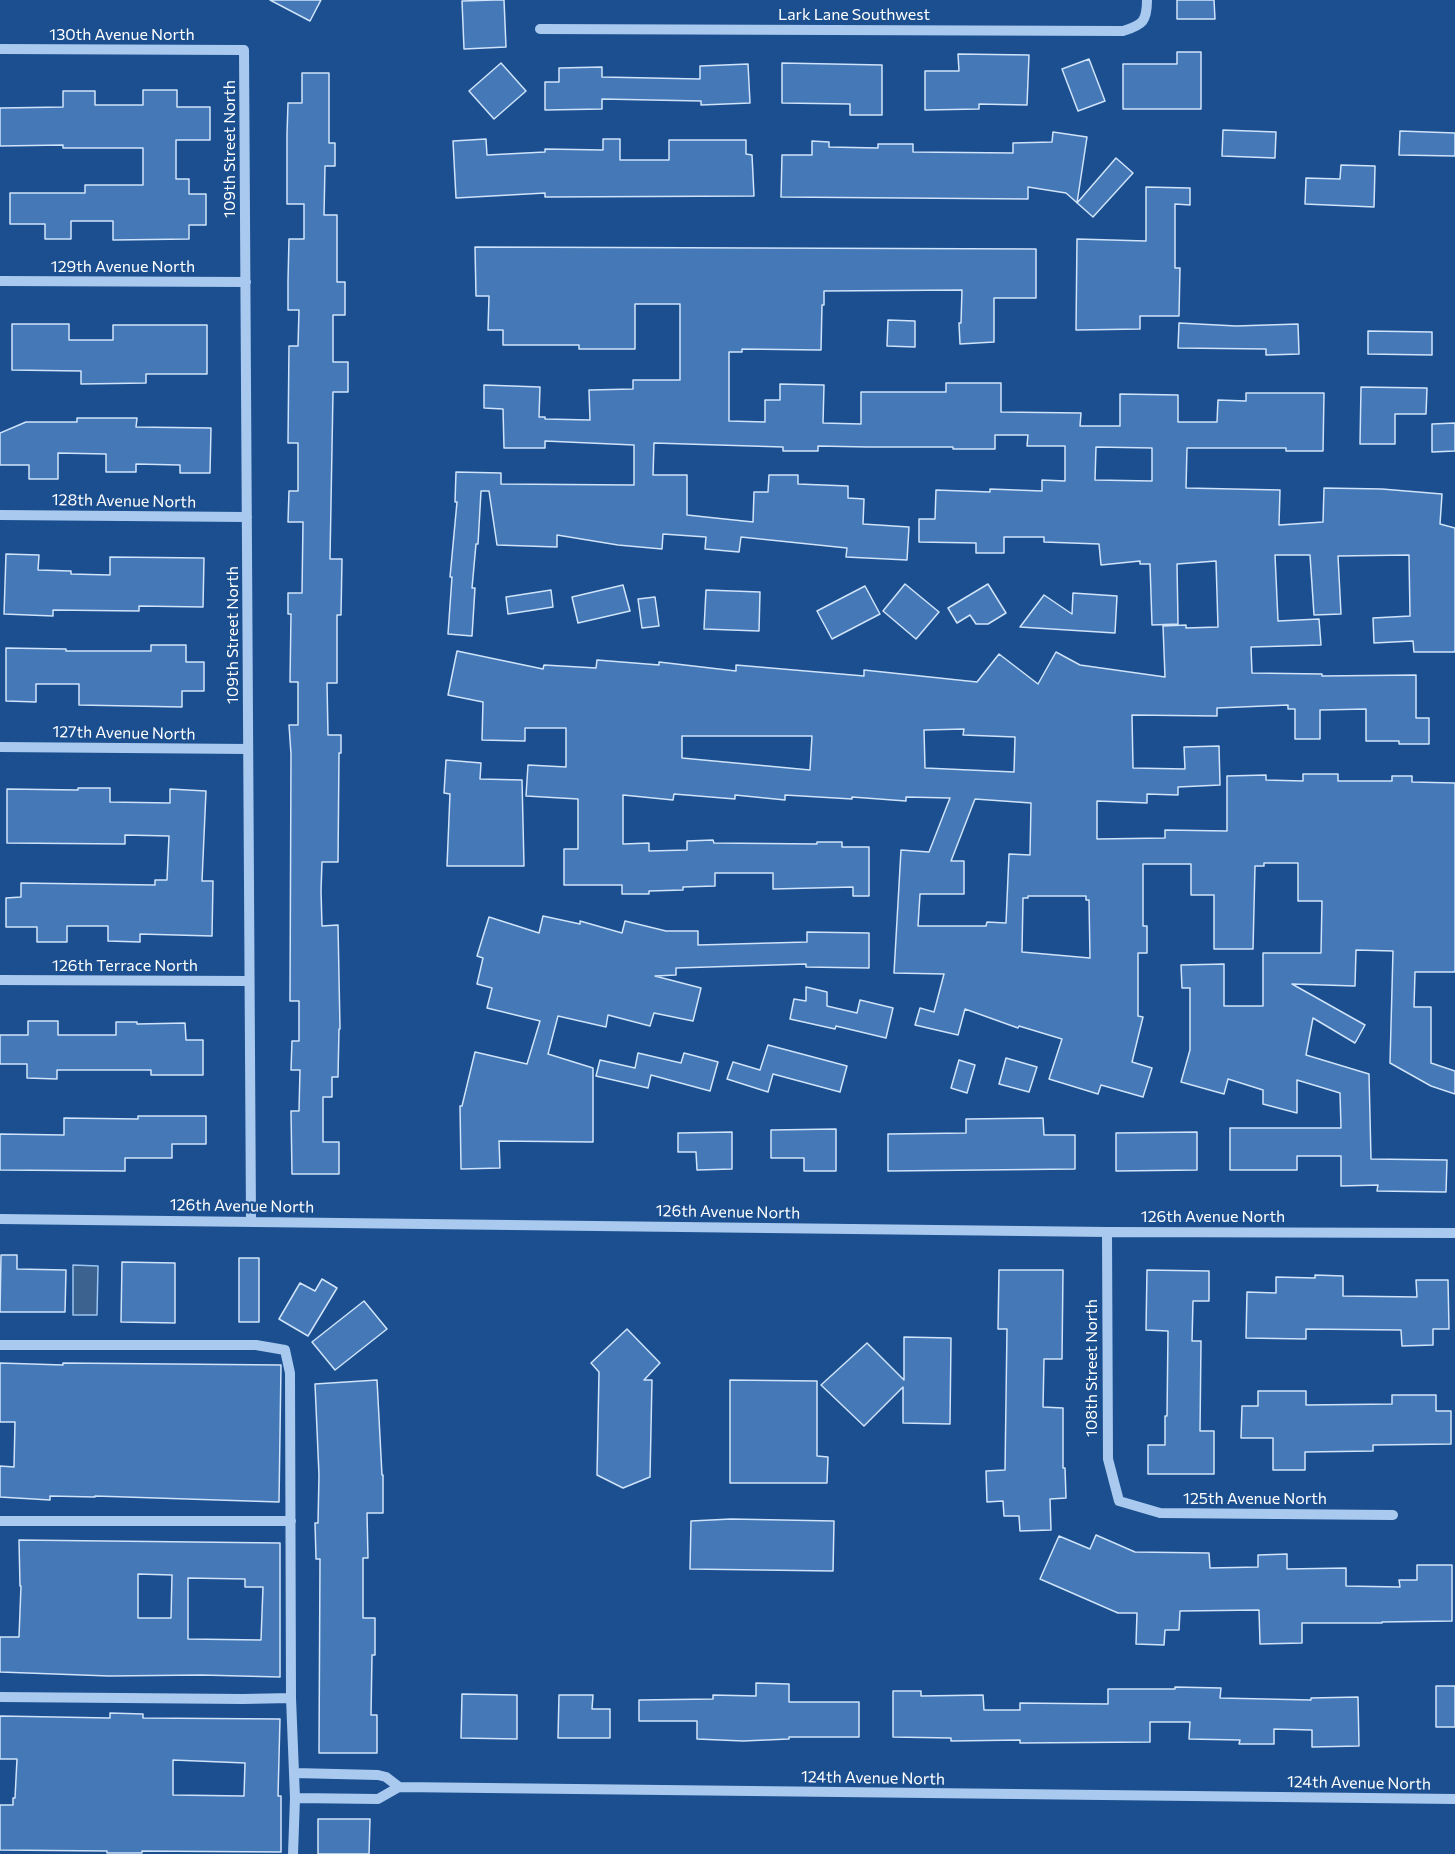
<!DOCTYPE html>
<style>
body{margin:0}
canvas{display:block;background:#1b4f8f}
</style>
<canvas width="1455" height="1854"></canvas>
<script>
const g = document.querySelector('canvas').getContext('2d');
g.lineJoin = 'round';
function fillPath(path, color) {
  g.fillStyle = color;
  g.fill(path, 'evenodd');
}
function trace(path, color, width, dash) {
  g.strokeStyle = color;
  g.lineWidth = width;
  g.lineCap = dash ? 'butt' : 'round';
  g.setLineDash(dash || []);
  g.stroke(path);
}
function label(font, color, halo, rows, align = 'center') {
  g.font = font + ' Commissioner,sans-serif';
  g.lineWidth = 4.5;
  g.setLineDash([]);
  g.textBaseline = 'middle';
  g.strokeStyle = halo;
  g.fillStyle = color;
  for (const [text, x, y, turn = 0] of rows) {
    g.save();
    g.translate(x, y);
    g.rotate((+turn || 0) * Math.PI / 180);
    g.textAlign = isNaN(turn) ? turn : align;
    if (halo) g.strokeText(text, 0, 0);
    g.fillText(text, 0, 0);
    g.restore();
  }
}
const water = new Path2D(`
 M73,1265L98,1266L97,1315H73Z`);
fillPath(water, '#3c6290');
trace(water, '#9cc4f0', 1.5);
const building = new Path2D(`
 M270,0H321L310,21Z
 M495,0H504L506,47L464,49L462,1Z
 M1177,0H1214L1215,19H1177Z
 M1177,52H1201V109H1123V64H1177Z
 M958,54L1029,55L1027,105L979,104V109L925,110V71H959Z
 M1089,59L1105,101L1078,111L1062,69Z
 M501,63L526,91L494,119L469,91Z
 M782,63L882,65V115H850V104L782,103Z
 M748,64L750,103L701,105V101L602,99V109L545,110V82H559V68L602,67V77L700,79V66Z
 M302,73H329V143H335V166H325L324,215H337V282H345V315H333V362H348V392H333L330,559H342L341,615H337V683H327L328,735H341V753H339L338,862H322L321,891L322,926L338,925L340,1029H339L338,1077H332V1097H323V1142H339V1174H292L291,1111H299L300,1070H291L292,1041H299V1001H290L291,754L289,725H298V682H290L291,614H288V593H302L303,522H288L289,491H298V443H288L289,346H298L299,310H288V281L289,239H304V204H287V134L288,103H302Z
 M143,90H177V107H210V140H176V179H189V194H206V225H189V239L113,240V221H71V239H45V224H10V193H85V185H143V148H63V145L0,146V108L63,107V91H95V105H143Z
 M1223,130L1276,132L1275,158L1222,156Z
 M1400,131L1455,133V156L1399,155Z
 M1053,132L1087,137L1077,203L1116,158L1133,173L1093,217L1066,193L1028,187V199L781,197L782,155H812V141L829,142V147L878,148V144H913V152L1013,153V143L1052,142Z
 M486,139L487,155L545,152V149L603,150V139H620V160H669V140H746V154L752,155L754,196L545,197V193L456,198L453,141Z
 M1341,165L1375,166L1374,207L1305,204L1306,178L1340,179Z
 M1146,187L1190,188V205L1175,204V268H1180L1179,316H1140V329L1076,330L1077,239L1146,241Z
 M475,247L1036,249V298H994V342L960,344L959,323H961L962,290L824,291V305H822L821,350L742,349V352H729V421L765,422V400H780V384L824,385L823,423L861,424V392H946V383H1001V412L1081,413L1080,426H1120V394L1178,395V422H1217L1218,400L1246,401V393H1324L1323,451H1286V448H1187L1186,488L1280,490L1279,525L1323,522L1324,488L1382,489L1442,494L1440,524L1455,528V652H1414L1413,641L1374,643L1373,618L1410,616L1409,555L1338,556L1341,614L1314,615L1310,555H1275L1278,621L1319,619L1321,645L1251,647L1252,673L1322,674V676L1416,675V718H1429V744H1399V741H1366V709L1320,710V739H1295V709H1288V705L1217,708V716L1132,715L1133,768L1185,769L1184,747L1219,746L1220,785L1178,787V795L1147,794V803L1097,801V839L1165,838V830L1227,831V776L1266,775V780L1303,781V774H1338V781H1392V776H1412V782L1455,783V972H1415L1414,1007H1431V1063L1455,1071V1094L1431,1086L1390,1063L1393,951L1356,950L1355,986L1292,984L1365,1025L1355,1043L1313,1018L1306,1055L1369,1074L1371,1159L1447,1160L1446,1192L1377,1191L1378,1185L1341,1186V1156H1297V1170H1230V1128H1341L1340,1093L1297,1080V1113L1263,1104V1090L1228,1079L1224,1094L1181,1082L1190,1050V988H1182L1181,965L1224,964V1006H1263V953H1321L1322,901H1298V863H1264V866H1255L1253,949H1214V895H1191V864H1143V926H1147V953H1138V1016L1143,1017L1132,1062L1152,1068L1143,1097L1101,1085L1098,1094L1049,1079L1062,1039L1019,1026L1018,1028L965,1009L958,1035L915,1025L920,1008L934,1012L944,974L894,973L901,850L929,852L950,798L906,797V801L852,797V799L785,795V800L735,795V799L674,794L673,800L623,795V844L649,843V851L687,850V841L713,840L714,843L817,844V842H842V847H869V896H853V887L773,889V873H715V886L683,887V890L649,891V894H622V885H564V849H578V799L526,796L528,765L566,767V728H525V741L482,740L483,702L448,695L457,651L543,669L544,665L596,668L597,660L659,665V662L736,671V665L864,676V670L977,682L999,654L1038,684L1056,652L1080,665L1165,677L1163,626L1186,625V628L1218,627L1216,561L1177,564L1178,624L1152,625L1150,564H1140V561L1101,565L1099,544L1044,542V537H1004V553H976V543L919,542V519H935L936,490L990,492V489L1042,491V480L1065,481V446H1027L1028,435H995V449H953V447H867L818,446V451H783V447L654,443L653,475H687V515L753,522L754,492H768L769,475H798V484L848,486V498L864,499L863,524L909,527L907,560L846,557L847,548L741,537L739,552L705,549L706,537L663,534L662,549L618,545L557,535V547L497,545L489,491H481L478,544H476L472,588H475L472,636L448,634L452,577H450L457,502H455L456,472L501,473V484L634,485V445L545,441V448H504L503,409L484,408V385L540,387L539,417H545V419L590,420L589,390L633,389V380H680V304H635V349H579V345H503V330H488L489,296H476ZM1096,447L1152,448V481L1095,480ZM964,729L963,735L1015,737L1014,772L925,768L924,730ZM682,736H812L810,770L682,758ZM975,799L1031,803L1030,855L1009,854L1006,923L987,922L986,926H918L920,894H964V861H951ZM1028,896H1086V900H1089L1090,958L1022,952L1023,898H1028Z
 M888,320L915,321V347L887,346Z
 M1179,323L1236,326L1298,324L1299,354L1266,355V349L1178,348Z
 M12,324H69V340H113V325H207V374H146V383L81,384V371L12,370Z
 M1368,331L1432,332V355L1368,354Z
 M1361,387L1427,388L1426,414H1395V444H1360Z
 M77,418H137L136,427L211,428L210,473H180V465L136,464V472H106V454L58,453V479H29V465H0V433L26,422H77Z
 M1455,423V451L1432,452V424Z
 M6,554L39,555L38,570L71,571V574L110,575V557L204,558L203,607L139,606V611L53,610V616L4,614Z
 M905,584L939,612L916,639L883,611Z
 M988,584L1006,613L988,624H976L970,615L957,623L948,608Z
 M623,585L630,611L578,623L572,597Z
 M865,586L880,614L832,639L817,611Z
 M551,590L553,607L508,614L506,597Z
 M706,590L760,592L759,631L704,629Z
 M1073,593L1117,596L1115,633L1020,627L1044,595L1072,614Z
 M655,597L659,626L642,628L638,599Z
 M151,645H186V662H204V691H182V707L79,705V684H36V702L6,701V648L66,649V651H151Z
 M446,760L481,763L480,779L522,780L524,866H447L450,794L444,793Z
 M78,788H110V802L170,803V789L206,791L202,881H213L212,936L140,934V942L108,941V926H67V942H37V927H6V898L21,897V883L155,885V880H167L169,836L125,835V844L7,843V789L78,790Z
 M543,916L580,924V921L622,933L625,921L666,931H698V945L807,942V932L869,933V968L806,967V964L676,968V975L655,976L701,988L693,1021L654,1013L650,1026L608,1015L606,1027L558,1016L548,1054L593,1068V1142L499,1141L500,1168L461,1169L460,1106H462L475,1052L527,1064L540,1021L487,1008L492,988L477,984L483,958L477,956L489,917L539,933Z
 M806,987L827,992V1006L857,1013L860,1000L893,1008L886,1038L836,1026L835,1029L790,1019L794,999L806,1001Z
 M28,1021H58V1035H116V1022H137V1024L185,1023L186,1040H203V1075H151V1070H57V1079L27,1078V1064H0V1035H28Z
 M768,1045L847,1066L840,1092L773,1074L768,1092L727,1079L733,1062L760,1070Z
 M638,1053L681,1063L684,1053L718,1062L710,1091L651,1075L648,1088L596,1076L600,1060L635,1068Z
 M1006,1058L1037,1067L1029,1092L999,1084Z
 M959,1060L975,1065L967,1093L951,1088Z
 M138,1116H206V1144H172V1158H125V1171L0,1170V1134L64,1135V1118L138,1119Z
 M1043,1118L1044,1135H1075V1169L888,1171V1134L966,1133V1119Z
 M836,1129V1171H804V1158H771V1130Z
 M732,1132V1169L697,1170L696,1152H678V1133Z
 M1197,1132V1170L1116,1171V1133Z
 M1,1255H17V1269L66,1270L65,1312H0Z
 M239,1258H259V1322H239Z
 M122,1262L175,1263V1323L121,1322Z
 M999,1270H1063L1062,1359H1044L1043,1407L1063,1408V1468H1065L1066,1498L1050,1499L1051,1530L1020,1531L1019,1516H1004L1003,1501L987,1502L986,1471L1005,1470L1007,1329H998Z
 M1147,1270L1209,1271V1301H1193L1192,1341H1201L1200,1431H1214V1474H1148V1445H1165V1416H1167L1168,1331L1146,1330Z
 M1315,1275L1343,1276V1296L1417,1297L1416,1280H1448L1449,1329H1433V1345L1402,1346L1401,1330L1306,1329V1339L1246,1338L1247,1292L1276,1293V1277L1315,1278Z
 M322,1279L337,1288L308,1336L279,1319L300,1283L315,1291Z
 M364,1301L387,1329L335,1370L312,1342Z
 M627,1329L660,1363L644,1380H652L650,1477L623,1488L597,1475L599,1372L591,1363Z
 M904,1337L951,1338L950,1424L903,1423V1387L864,1426L821,1385L867,1343L904,1380Z
 M0,1363L63,1365V1363L281,1365L279,1502L95,1496V1497L50,1496V1500L0,1497V1466L14,1467L15,1422H0Z
 M377,1380L382,1475H383V1513H367L368,1558H363V1618H375V1655H372L371,1715H377V1753H319L320,1559H316L315,1523H318L319,1475L315,1384Z
 M730,1380L817,1381V1456L828,1457L827,1483H730Z
 M1258,1391H1306V1405L1392,1404V1395H1436V1411H1451V1444L1373,1445V1451L1305,1452V1470H1273V1438H1241L1242,1406H1258Z
 M731,1519L834,1521L833,1571L690,1569L691,1521Z
 M1096,1535L1135,1552L1209,1553L1210,1568L1258,1567V1555L1287,1554V1569L1346,1568V1586L1400,1587L1399,1580H1417V1565H1452V1621L1382,1622V1623H1302V1643L1260,1644L1259,1610L1180,1611L1179,1630H1165L1164,1645L1136,1644L1137,1613H1118L1040,1579L1059,1536L1090,1549Z
 M19,1540L280,1543V1677L201,1675L109,1676L0,1672V1637H19L21,1586H20ZM138,1574L172,1575L171,1618H138ZM188,1578L245,1579V1587H263L261,1640L188,1639Z
 M756,1683L789,1684V1702H859V1737H789V1739L743,1741L697,1739V1721H639V1700L713,1699V1695L756,1696Z
 M1436,1686H1455V1727H1436Z
 M1175,1687L1221,1688L1220,1698L1311,1700V1698L1358,1697L1359,1746L1312,1747V1730L1274,1729V1744H1239L1240,1740L1189,1739L1190,1722H1150V1742L1020,1743V1740L951,1741V1738L893,1737V1691H921V1696L983,1695L984,1710H1020V1703L1108,1704V1689H1175Z
 M462,1694L517,1695V1739L461,1738Z
 M559,1695H593L592,1709H610V1738H558Z
 M110,1713L143,1714V1718L280,1719L278,1796H281V1852L142,1851V1853H107V1851L0,1850V1805H13V1798H15L17,1759H0V1716L110,1718ZM173,1760L245,1763L244,1796L173,1795Z
 M318,1819H370L369,1854H318Z`);
fillPath(building, '#4478b7');
trace(building, '#cfe3fa', 1.5);
trace(new Path2D(`
 M540,29L1123,31C1143,25 1147,21 1147,0
 M0,49L244,50L251,1220
 M0,281L246,282
 M0,515L247,517
 M0,747L248,749
 M0,980L249,981
 M0,1219L1107,1232L1455,1233
 M1107,1232L1108,1459L1119,1501L1160,1513L1393,1515
 M0,1345H256L285,1350L290,1373L291,1698L295,1798L293,1854
 M0,1521H291
 M0,1697L243,1699L291,1698
 M294,1773L378,1775L386,1777L399,1787
 M295,1798L378,1799L399,1787L1455,1799`), '#a9c9ee', 10);
label('16px', '#fff', '#1b4f8f', [
 ["Lark Lane Southwest",854,15],
 ["130th Avenue North",122,35],
 ["109th Street North",230,149,-90],
 ["129th Avenue North",123,267],
 ["128th Avenue North",124,501,1],
 ["109th Street North",233,635,-90],
 ["127th Avenue North",124,733,1],
 ["126th Terrace North",125,966],
 ["126th Avenue North",242,1206,1],
 ["126th Avenue North",728,1212,1],
 ["126th Avenue North",1213,1217],
 ["108th Street North",1092,1368,-90],
 ["125th Avenue North",1255,1499],
 ["124th Avenue North",873,1778,1],
 ["124th Avenue North",1359,1783,1]
]);
</script>
